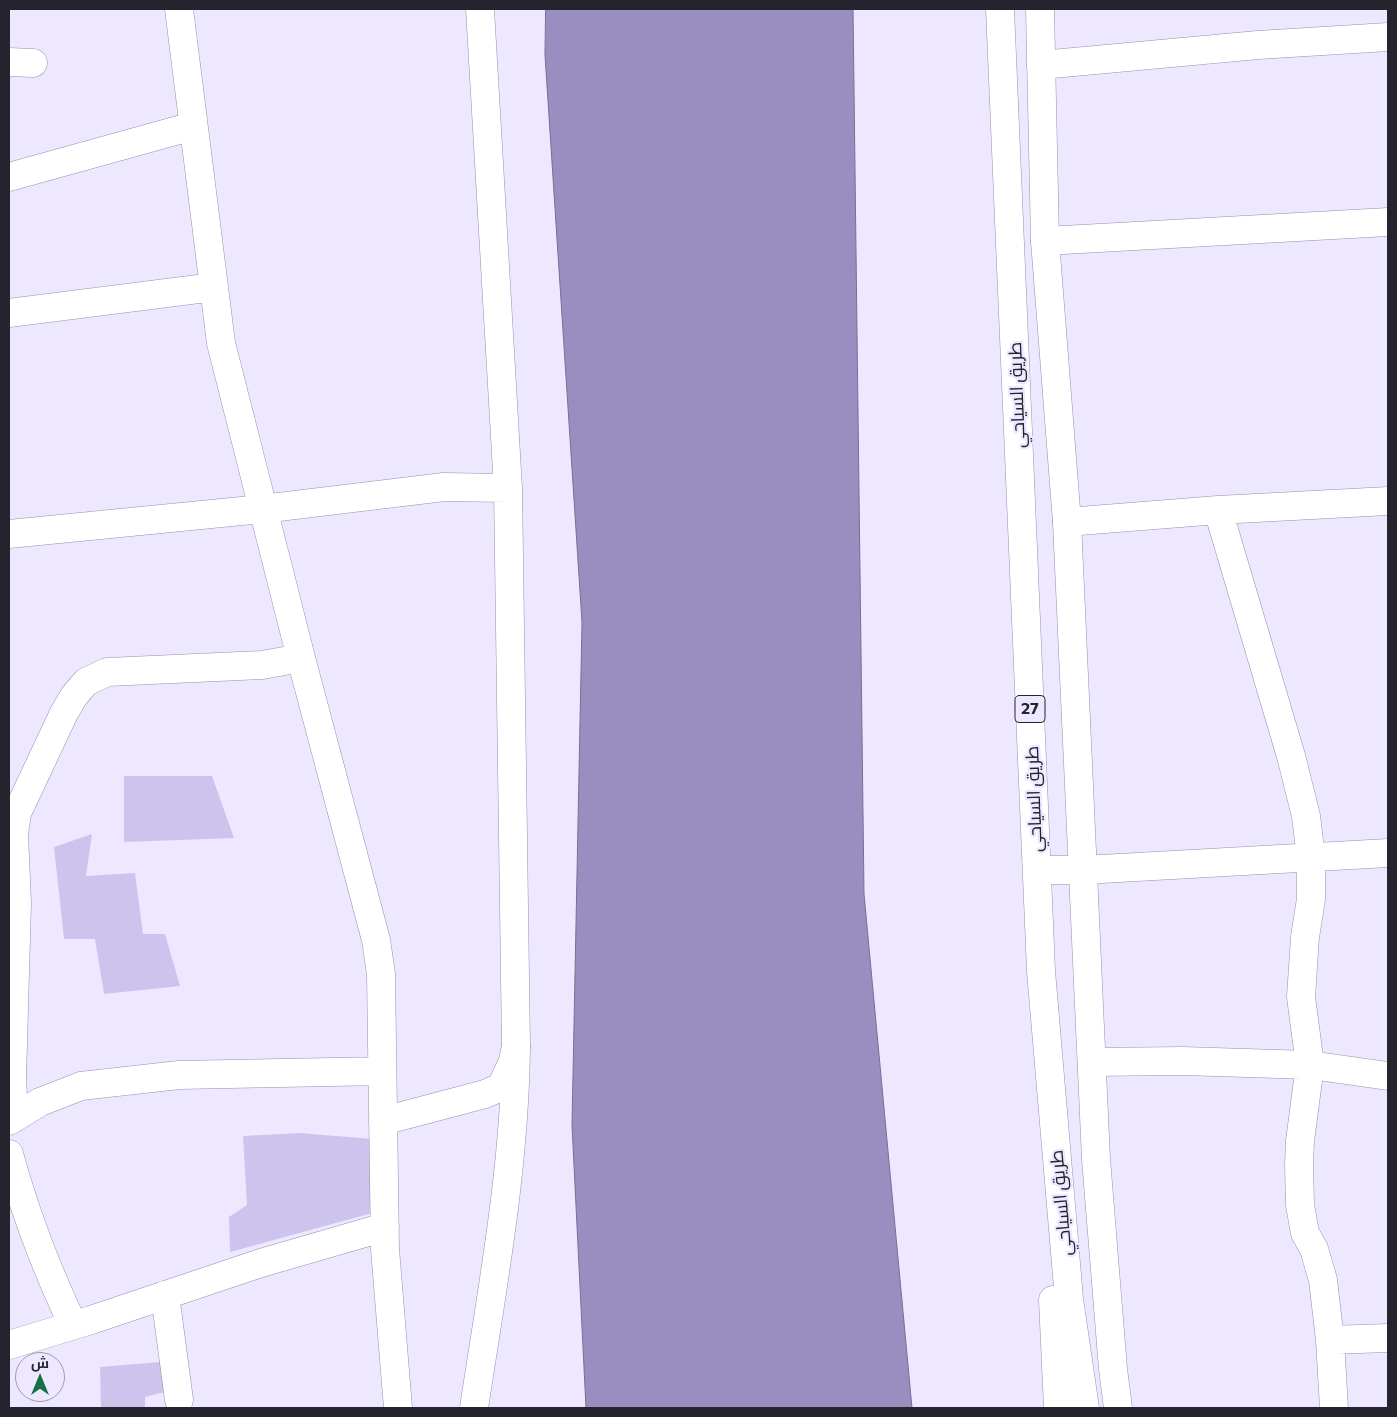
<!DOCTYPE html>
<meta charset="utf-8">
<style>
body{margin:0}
#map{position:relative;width:1397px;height:1417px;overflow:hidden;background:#ede8ff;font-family:Commissioner,Cairo,sans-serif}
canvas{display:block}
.frame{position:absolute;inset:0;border:10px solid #25232d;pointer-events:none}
.north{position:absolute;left:15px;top:1352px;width:50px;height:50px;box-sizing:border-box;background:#ede8ff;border:1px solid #9d99ab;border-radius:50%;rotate:0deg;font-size:14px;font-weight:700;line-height:20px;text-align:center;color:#25232d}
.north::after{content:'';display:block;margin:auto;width:18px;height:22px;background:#177044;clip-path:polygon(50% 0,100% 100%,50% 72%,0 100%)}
</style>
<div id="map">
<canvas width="1397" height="1417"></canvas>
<div class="frame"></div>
<div class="north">ش</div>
</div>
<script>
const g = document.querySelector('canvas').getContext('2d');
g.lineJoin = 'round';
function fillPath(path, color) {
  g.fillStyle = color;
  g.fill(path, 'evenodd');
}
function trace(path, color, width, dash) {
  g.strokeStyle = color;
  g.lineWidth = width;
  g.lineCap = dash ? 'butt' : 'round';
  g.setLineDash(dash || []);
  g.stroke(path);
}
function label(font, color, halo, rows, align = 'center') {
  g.font = font + ' Commissioner,Cairo,sans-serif';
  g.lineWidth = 4.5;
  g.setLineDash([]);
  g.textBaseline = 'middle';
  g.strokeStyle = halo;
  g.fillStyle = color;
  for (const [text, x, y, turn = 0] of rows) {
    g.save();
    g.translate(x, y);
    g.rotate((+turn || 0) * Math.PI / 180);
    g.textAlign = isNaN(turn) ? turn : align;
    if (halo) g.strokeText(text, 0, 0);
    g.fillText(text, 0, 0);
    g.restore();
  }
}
fillPath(new Path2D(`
 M124,776H212L234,838L124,842Z
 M92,834L86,876L135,873L143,934H165L180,986L104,994L95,939H64L54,847Z
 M299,1133L373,1139L376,1212L230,1252L229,1217L247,1205L243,1136Z
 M160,1362L165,1392L145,1397V1408H101L100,1367Z`), '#cdc4ee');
const water = new Path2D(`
 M546,9H853L864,894L912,1408H586L572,1125L582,622L545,55Z`);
fillPath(water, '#9a8ec0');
trace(water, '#776e94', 1);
const minor = new Path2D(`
 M179,9L221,343L301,658L376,940L381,974L385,1249L398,1408
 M9,62L33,63
 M1041,65L1258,45L1388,37
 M9,177L193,126
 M1045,241L1388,222
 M9,313L214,287
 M1218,510L1291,756L1306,816L1311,858V899L1305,937L1301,997L1310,1065L1300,1141L1299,1165L1300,1205L1305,1233L1314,1249L1323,1280L1330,1340L1334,1408
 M1067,522L1218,510L1388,501
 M9,534L262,509L444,487L508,488
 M1083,870L1388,853
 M1092,1062L1183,1061L1310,1065L1388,1076
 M14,1118L12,1078L17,903L14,834L17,813L64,713L74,696L86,682L107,672L262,665L301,658
 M9,1121L40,1102L81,1086L179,1075L382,1071
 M383,1121L485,1094L501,1087L513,1061L516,1046L508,488L480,9
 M9,1154C25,1213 47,1270 73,1325
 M165,1295L179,1400
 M1330,1340L1388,1338
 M9,1345L91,1320L261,1263L385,1227`);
const major = new Path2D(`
 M1000,9L1041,971L1069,1299L1085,1408
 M1040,9L1045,241L1067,522L1096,1159L1113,1369L1118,1408
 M1037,870H1083
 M1053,1300L1058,1408
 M474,1408C492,1289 515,1168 516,1046`);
trace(minor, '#9690aa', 29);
trace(major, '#9690aa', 29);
trace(minor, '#fff', 28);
trace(major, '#fff', 28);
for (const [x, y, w] of [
 [1030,709,30]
]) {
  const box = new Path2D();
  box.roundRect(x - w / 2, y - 13.5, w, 27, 4);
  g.fillStyle = '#ede8ff';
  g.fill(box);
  trace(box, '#25232d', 1);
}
label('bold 16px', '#25232d', null, [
 ["27",1030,709]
]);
label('18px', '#25232d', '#ede8ff', [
 ["طريق السياحي",1017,395,-92],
 ["طريق السياحي",1034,799,-92],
 ["طريق السياحي",1061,1203,-95]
]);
</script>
